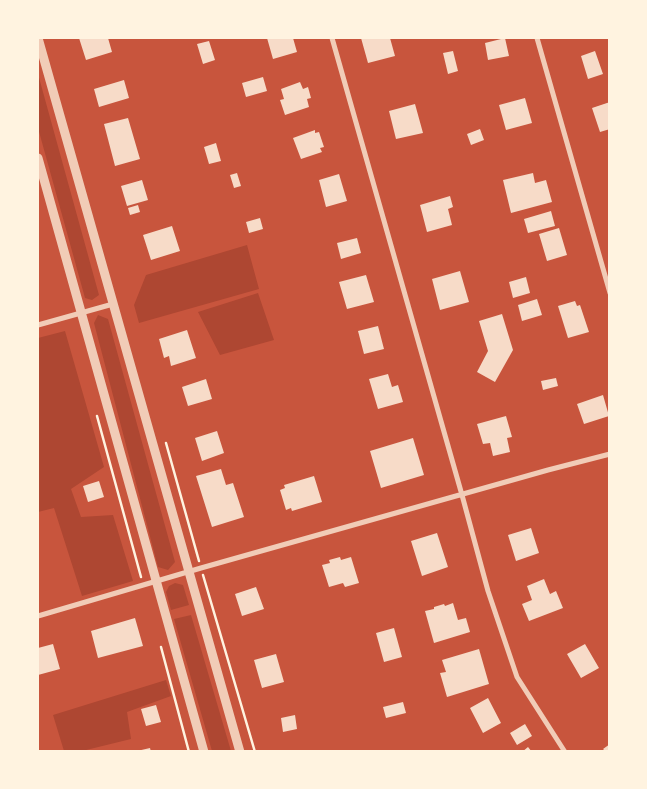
<!DOCTYPE html>
<style>
body{margin:0}
#map{position:relative;width:647px;height:789px;overflow:hidden;background:#c8553d;font-family:"IBM Plex Sans",sans-serif}
canvas{display:block}
.frame{position:absolute;inset:0;border:39px solid #fff3e0;pointer-events:none}
</style>
<div id="map">
<canvas width="647" height="789"></canvas>
<div class="frame"></div>
</div>
<script>
const g = document.querySelector('canvas').getContext('2d');
g.lineJoin = 'round';
function fillPath(path, color) {
  g.fillStyle = color;
  g.fill(path, 'evenodd');
}
function trace(path, color, width, dash) {
  g.strokeStyle = color;
  g.lineWidth = width;
  g.lineCap = dash ? 'butt' : 'round';
  g.setLineDash(dash || []);
  g.stroke(path);
}
fillPath(new Path2D(`
 M38,74L99,295L92,300L85,298L38,128Z
 M247,245L259,289L139,323L134,305L146,275Z
 M258,293L274,340L220,355L198,312Z
 M98,315L108,319L175,562L168,570L158,567L94,323Z
 M65,331L104,467L71,489L81,517L113,515L133,581L82,596L54,508L38,512V338Z
 M175,583L183,585L189,605L171,610L166,592L169,586Z
 M191,615L231,751H212L174,619Z
 M166,680L171,696L127,712L131,739L82,751H64L53,715Z`), '#ae4732');
fillPath(new Path2D(`
 M79,38H108L112,52L86,60Z
 M267,38H293L297,52L273,59Z
 M361,38H390L395,56L368,63Z
 M505,38L509,56L488,60L485,43Z
 M209,41L215,60L203,64L197,44Z
 M453,51L458,71L448,74L443,53Z
 M595,51L603,74L588,79L581,56Z
 M263,77L267,91L246,97L242,83Z
 M124,80L129,98L99,107L94,89Z
 M300,82L303,89L308,87L311,98L307,99L309,107L285,115L280,100L284,99L281,89Z
 M525,98L532,123L506,130L499,105Z
 M610,102V129L600,132L592,108Z
 M415,104L423,133L396,139L389,111Z
 M128,118L140,159L115,166L104,124Z
 M480,129L484,140L471,145L467,134Z
 M315,130V133L319,132L324,147L320,148L322,152L301,159L293,138Z
 M216,143L221,161L209,164L204,147Z
 M237,173L241,186L234,188L230,175Z
 M533,173L535,183L546,180L552,202L511,213L503,180Z
 M339,174L347,201L326,207L319,180Z
 M142,180L148,200L127,206L121,186Z
 M450,196L453,207L448,209L452,225L427,232L420,205Z
 M138,205L140,212L130,215L128,208Z
 M551,211L555,226L528,233L524,219Z
 M260,218L263,229L249,233L246,222Z
 M172,226L180,251L151,260L143,235Z
 M559,228L567,255L547,261L539,234Z
 M357,238L361,253L341,259L337,243Z
 M460,271L469,302L440,310L432,279Z
 M366,275L374,302L347,309L339,282Z
 M526,277L530,293L513,298L509,282Z
 M537,299L542,315L522,321L518,305Z
 M575,301L577,306L580,305L589,332L568,338L558,306Z
 M502,314L513,350L495,382L477,372L488,351L479,321Z
 M378,326L384,349L364,354L358,331Z
 M187,330L196,358L171,366L169,356L164,358L159,339Z
 M388,374L392,387L398,385L403,402L378,409L369,379Z
 M556,378L558,386L543,390L541,381Z
 M206,379L212,399L188,406L182,387Z
 M603,395L609,416L584,424L577,404Z
 M506,416L512,437L507,438L510,452L493,456L490,443L483,444L477,424Z
 M217,431L224,453L202,461L195,438Z
 M413,438L424,475L381,488L370,451Z
 M221,469L226,485L233,483L244,517L212,527L196,476Z
 M314,476L322,502L292,511L291,508L286,510L280,490L285,488L284,485Z
 M99,481L104,497L88,502L83,486Z
 M531,528L539,553L516,561L508,535Z
 M437,533L448,567L422,576L411,541Z
 M340,557L341,560L351,557L359,583L345,587L343,583L329,587L322,565L330,563L329,560Z
 M544,579L550,594L556,591L563,608L529,621L522,604L532,600L527,586Z
 M256,587L264,609L242,616L235,594Z
 M453,603L458,620L466,618L470,632L434,643L425,611L434,609V607L444,604L445,606Z
 M135,618L143,646L98,658L91,631Z
 M394,628L402,657L384,662L376,633Z
 M53,644L60,669L38,675V648Z
 M585,644L599,668L581,678L567,654Z
 M479,649L489,684L447,697L440,673L446,672L442,660Z
 M276,654L284,682L262,688L254,660Z
 M488,698L501,723L483,733L470,708Z
 M403,702L406,713L386,718L383,707Z
 M156,705L161,722L146,726L141,709Z
 M295,715L297,729L283,732L281,718Z
 M525,724L532,736L517,745L510,733Z
 M610,744V752H606L603,749Z
 M528,747L532,752H522Z
 M150,748L151,752H137V751Z`), '#f7dbc8');
trace(new Path2D(`
 M97,416L141,577
 M166,443L199,561
 M203,575L255,752
 M161,647L189,752`), '#fff3e0', 2.5);
trace(new Path2D(`
 M332,38L462,495L488,591L517,677L565,752
 M537,38L610,293
 M38,325L113,304
 M38,616L201,568L548,470L610,454`), '#f1ccb7', 5);
trace(new Path2D(`
 M38,38L240,752
 M38,158L204,752`), '#f1ccb7', 9);
</script>
